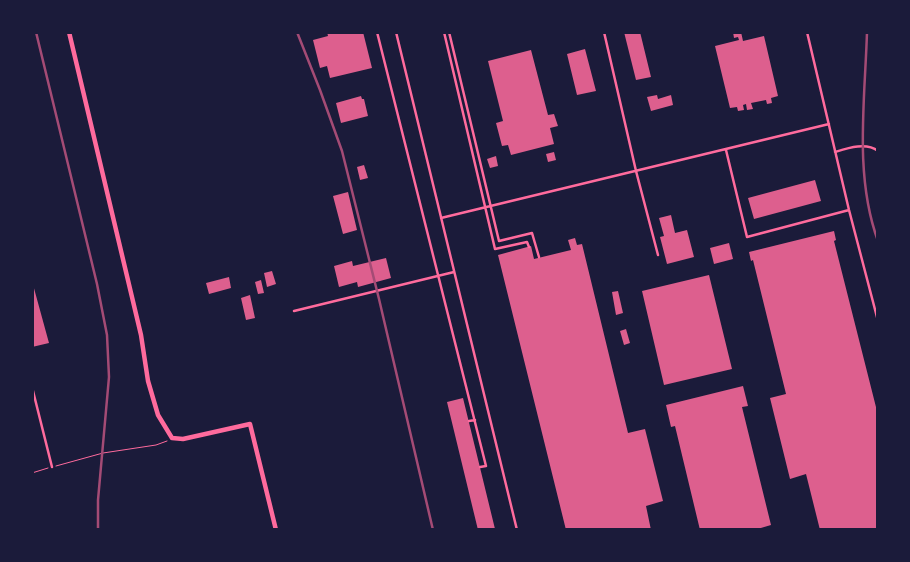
<!DOCTYPE html>
<style>
body{margin:0}
#map{position:relative;width:910px;height:562px;overflow:hidden;background:#1b1b3a;font-family:"IBM Plex Sans",sans-serif}
canvas{display:block}
.frame{position:absolute;inset:0;border:34px solid #1b1b3a;pointer-events:none}
</style>
<div id="map">
<canvas width="910" height="562"></canvas>
<div class="frame"></div>
</div>
<script>
const g = document.querySelector('canvas').getContext('2d');
g.lineJoin = 'round';
function fillPath(path, color) {
  g.fillStyle = color;
  g.fill(path, 'evenodd');
}
function trace(path, color, width, dash) {
  g.strokeStyle = color;
  g.lineWidth = width;
  g.lineCap = dash ? 'butt' : 'round';
  g.setLineDash(dash || []);
  g.stroke(path);
}
fillPath(new Path2D(`
 M327,32H363L372,68L330,78L327,66L320,68L313,40L328,36Z
 M624,32H640L651,77L636,80Z
 M733,32H741L743,41L764,36L778,96L771,98L772,103L767,104L766,100L751,103L753,109L747,110L746,104L743,105L744,110L738,111L737,107L730,108L715,46L739,40L738,37L734,38Z
 M585,49L596,91L577,95L567,54Z
 M531,50L548,115L554,114L558,126L550,128L554,144L511,155L508,145L502,146L496,123L503,121L488,61Z
 M657,95L658,99L671,95L673,105L651,111L647,97Z
 M361,96L362,99H364L368,116L341,123L336,103Z
 M554,152L556,160L548,162L546,154Z
 M496,156L498,166L490,168L487,159Z
 M364,165L368,178L360,180L357,167Z
 M815,180L821,201L754,219L748,198Z
 M348,192L357,230L343,234L333,196Z
 M671,215L675,233L687,230L694,257L667,264L660,237L664,236L659,218Z
 M834,231L836,240L834,241L878,415V530H820L806,474L790,479L770,398L786,394L753,260L751,261L749,252Z
 M575,238L577,245L582,244L628,433L645,429L663,501L646,506L651,530H566L498,255L531,246L534,259L571,250L568,240Z
 M729,243L733,259L714,264L710,248Z
 M386,258L391,278L358,287L357,282L339,287L334,266L352,261L353,266Z
 M272,271L276,284L267,287L264,273Z
 M709,275L732,369L664,385L642,291Z
 M229,277L231,288L209,294L206,283Z
 M261,280L264,293L258,294L255,282Z
 M32,281L49,343L32,347Z
 M618,291L623,313L616,315L612,292Z
 M250,295L255,318L246,320L241,298Z
 M626,329L630,343L624,345L620,331Z
 M743,386L748,406L742,407L771,525L754,530H700L675,426L671,427L666,405Z
 M463,398L495,529L478,530L447,402Z`), '#dd5f8e');
trace(new Path2D(`
 M56,466L103,453L156,445L167,441
 M32,473L48,468`), '#ff6b9d', 1);
trace(new Path2D(`
 M377,32L486,466L480,467
 M396,32L517,530
 M444,32L495,249L527,242L529,247
 M449,32L499,241L532,233L539,257
 M604,32L636,171L658,255
 M807,32L849,210L878,321
 M726,150L747,237L849,210
 M835,152C848,148 866,142 878,151
 M441,218L829,124
 M294,311L454,272
 M32,387L52,467
 M469,421L475,420`), '#ff6b9d', 2.5);
trace(new Path2D(`
 M69,32L141,335L148,381L158,415L172,438L183,439L250,424L276,530`), '#ff6b9d', 4.5);
trace(new Path2D(`
 M36,32L97,284L107,335L109,377L98,500V530
 M297,32L320,90L342,151L379,299L433,530
 M867,32C865,100 854,176 878,241`), '#a44b75', 2.5);
</script>
